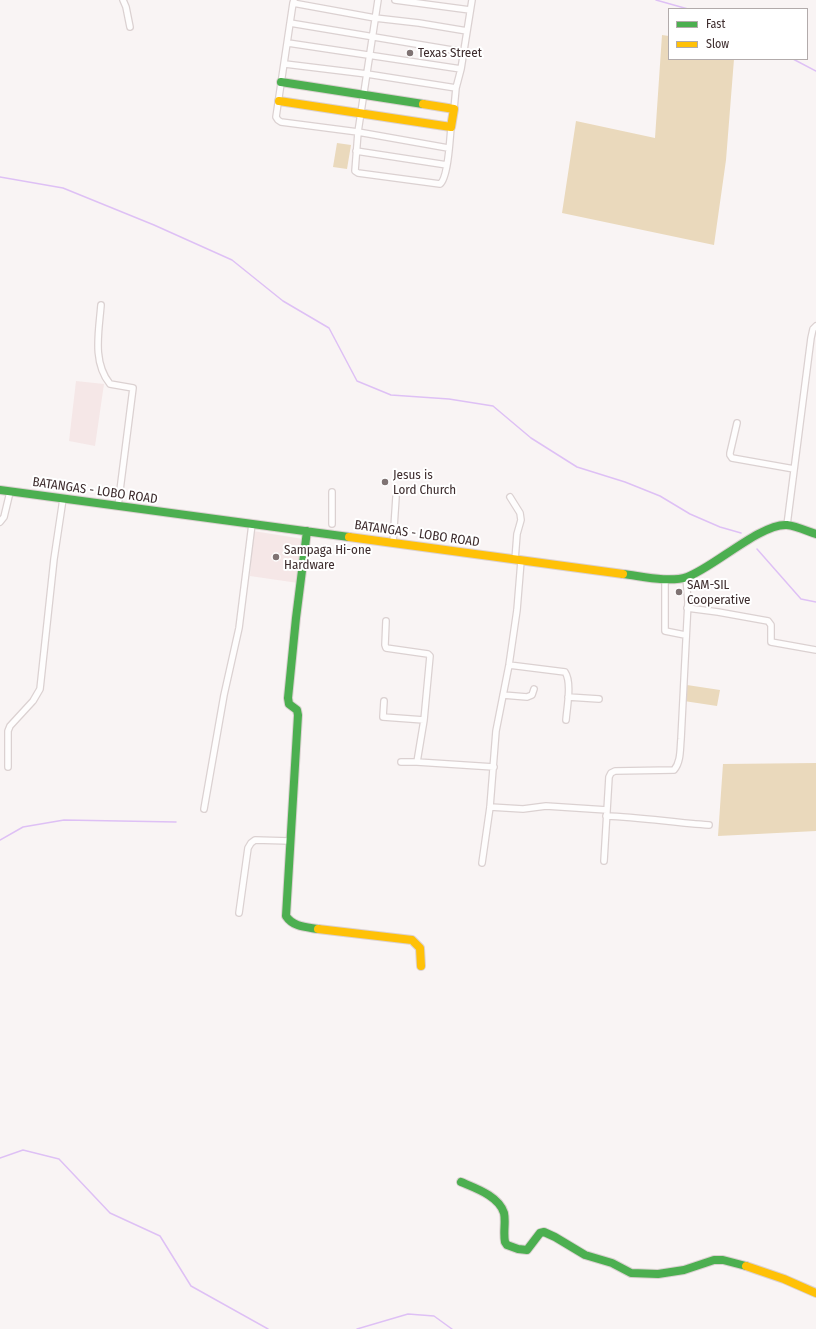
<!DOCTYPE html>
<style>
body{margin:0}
#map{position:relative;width:816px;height:1329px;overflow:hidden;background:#f9f4f4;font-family:"Fira Sans Condensed",sans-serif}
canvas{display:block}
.legend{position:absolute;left:668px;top:8px;width:140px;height:52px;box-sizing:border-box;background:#fff;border:1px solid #b2abab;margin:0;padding:5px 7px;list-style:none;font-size:12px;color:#3e2d2e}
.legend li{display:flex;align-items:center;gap:8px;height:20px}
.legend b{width:20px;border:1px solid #b2abab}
</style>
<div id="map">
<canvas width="816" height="1329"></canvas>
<ul class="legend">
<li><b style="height:5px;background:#4caf50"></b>Fast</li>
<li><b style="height:5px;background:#ffc107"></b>Slow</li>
</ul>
</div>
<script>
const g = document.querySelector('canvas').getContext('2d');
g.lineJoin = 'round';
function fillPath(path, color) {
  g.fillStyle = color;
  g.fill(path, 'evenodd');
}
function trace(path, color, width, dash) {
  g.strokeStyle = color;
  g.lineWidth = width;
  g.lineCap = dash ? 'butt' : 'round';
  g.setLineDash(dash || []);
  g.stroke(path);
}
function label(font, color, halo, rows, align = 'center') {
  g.font = font + ' "Fira Sans Condensed",sans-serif';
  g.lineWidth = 4;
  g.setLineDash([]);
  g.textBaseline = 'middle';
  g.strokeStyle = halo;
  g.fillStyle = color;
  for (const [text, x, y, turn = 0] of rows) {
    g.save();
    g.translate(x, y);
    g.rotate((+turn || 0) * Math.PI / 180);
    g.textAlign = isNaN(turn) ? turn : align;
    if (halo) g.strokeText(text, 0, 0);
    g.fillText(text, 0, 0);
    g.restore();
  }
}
fillPath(new Path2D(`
 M76,381L104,384L95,446L69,441Z
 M253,531L303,539L298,583L250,576Z`), '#f5e7e7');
fillPath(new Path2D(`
 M662,35L669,36V59H734L726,160L714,245L562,213L576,121L655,138Z
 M337,143L351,145L347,169L333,167Z
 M687,685L720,690L717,706L684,701Z
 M816,763V831L718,836L723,764Z`), '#ead9bc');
trace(new Path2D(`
 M656,0L688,9
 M793,59L816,71
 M0,177L63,188L154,225L232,260L283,301L329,328L357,381L391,395L449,399L493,406L531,438L577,467L625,482L660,496L690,514L720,527L741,533
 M757,549L801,599L816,602
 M0,840L23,827L64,820L176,822
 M0,1158L23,1150L59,1159L110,1213L160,1236L191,1286L268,1329
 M357,1329L408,1314L434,1316L452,1329`), '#dec0f5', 1.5);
const street = new Path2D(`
 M123,0L126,7L130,27
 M294,0L293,3L375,18L419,23L467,31
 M378,0L358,132L355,171L358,173L440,184C448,178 450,139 451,127
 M395,0L470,10
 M293,3L276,117L278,120L281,122L358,132L448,148
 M290,23L464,52
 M285,64L367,74L456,88L461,69L288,43
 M461,69L472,0
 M454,109L456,88
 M356,151L447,165
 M101,305C99,331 92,362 110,384L133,388L118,506
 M737,423L730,453V455L732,458L794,469
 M332,492V524
 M510,497L520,513L521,520L517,534L515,560
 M0,522L4,517L10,492
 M787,525L811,338L813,329L816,326
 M393,543L396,497
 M665,579V631L685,635
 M687,608L718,612L768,621L771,625V642L816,650
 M386,621L385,645L386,648L428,654L430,656L424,720L417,762
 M509,665L565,672C572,682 567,707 566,720
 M503,695L527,697L532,695L534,689
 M568,697L599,699
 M384,701L383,717L424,720
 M401,762H417L494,767
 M8,767V731L10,726L33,701L40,689L54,559L63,499
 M490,807L523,809L546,806L607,810
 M204,809L224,695L239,628L252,524
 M606,816C641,817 675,823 709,825
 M604,861L609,777L611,773L615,771L674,770C681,762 680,749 681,739L688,602L686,577
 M482,863L490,807L496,731L509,665L517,610L521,561
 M239,913L248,848L251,843L255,840L290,841`);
const fast = new Path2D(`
 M281,82L423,104
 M0,490L349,537
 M307,531L296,618L288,698L289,704L297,710L298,715L286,916C293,927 306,927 318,929
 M623,574C641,576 669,583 687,577C713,568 761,523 787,525C796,526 807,531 816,534
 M461,1182C475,1188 499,1196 504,1213C506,1222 503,1232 505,1242L507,1245L518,1249L527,1250L540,1233L544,1232L555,1237L585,1255L612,1263L631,1273L658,1274L684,1270L714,1260H723L746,1266`);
const slow = new Path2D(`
 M279,101L451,127L454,109L423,104
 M349,537L623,574
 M318,929L412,940L420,948L421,966
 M746,1266L784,1279L816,1293`);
trace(street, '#dbd1d1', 8);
trace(fast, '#dbd1d1', 10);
trace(slow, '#dbd1d1', 10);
trace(street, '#fefdfd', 5.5);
trace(fast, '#4caf50', 8);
trace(slow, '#ffc107', 8);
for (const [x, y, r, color] of [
 [410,53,4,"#7f7373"],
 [385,482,4,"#7f7373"],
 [276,557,4,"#7f7373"],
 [679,592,4,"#7f7373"]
]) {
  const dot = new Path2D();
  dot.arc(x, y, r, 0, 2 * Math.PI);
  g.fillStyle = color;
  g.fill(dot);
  trace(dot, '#fff', 1.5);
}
label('13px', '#3e2d2e', '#fff', [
 ["Texas Street",418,53],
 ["Jesus is",393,475],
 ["Lord Church",393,490],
 ["Sampaga Hi-one",284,550],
 ["Hardware",284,565],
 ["SAM-SIL",687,585],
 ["Cooperative",687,600]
], 'left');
label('13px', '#3e2d2e', '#fff', [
 ["BATANGAS - LOBO ROAD",95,491,8],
 ["BATANGAS - LOBO ROAD",417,534,8]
]);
</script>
